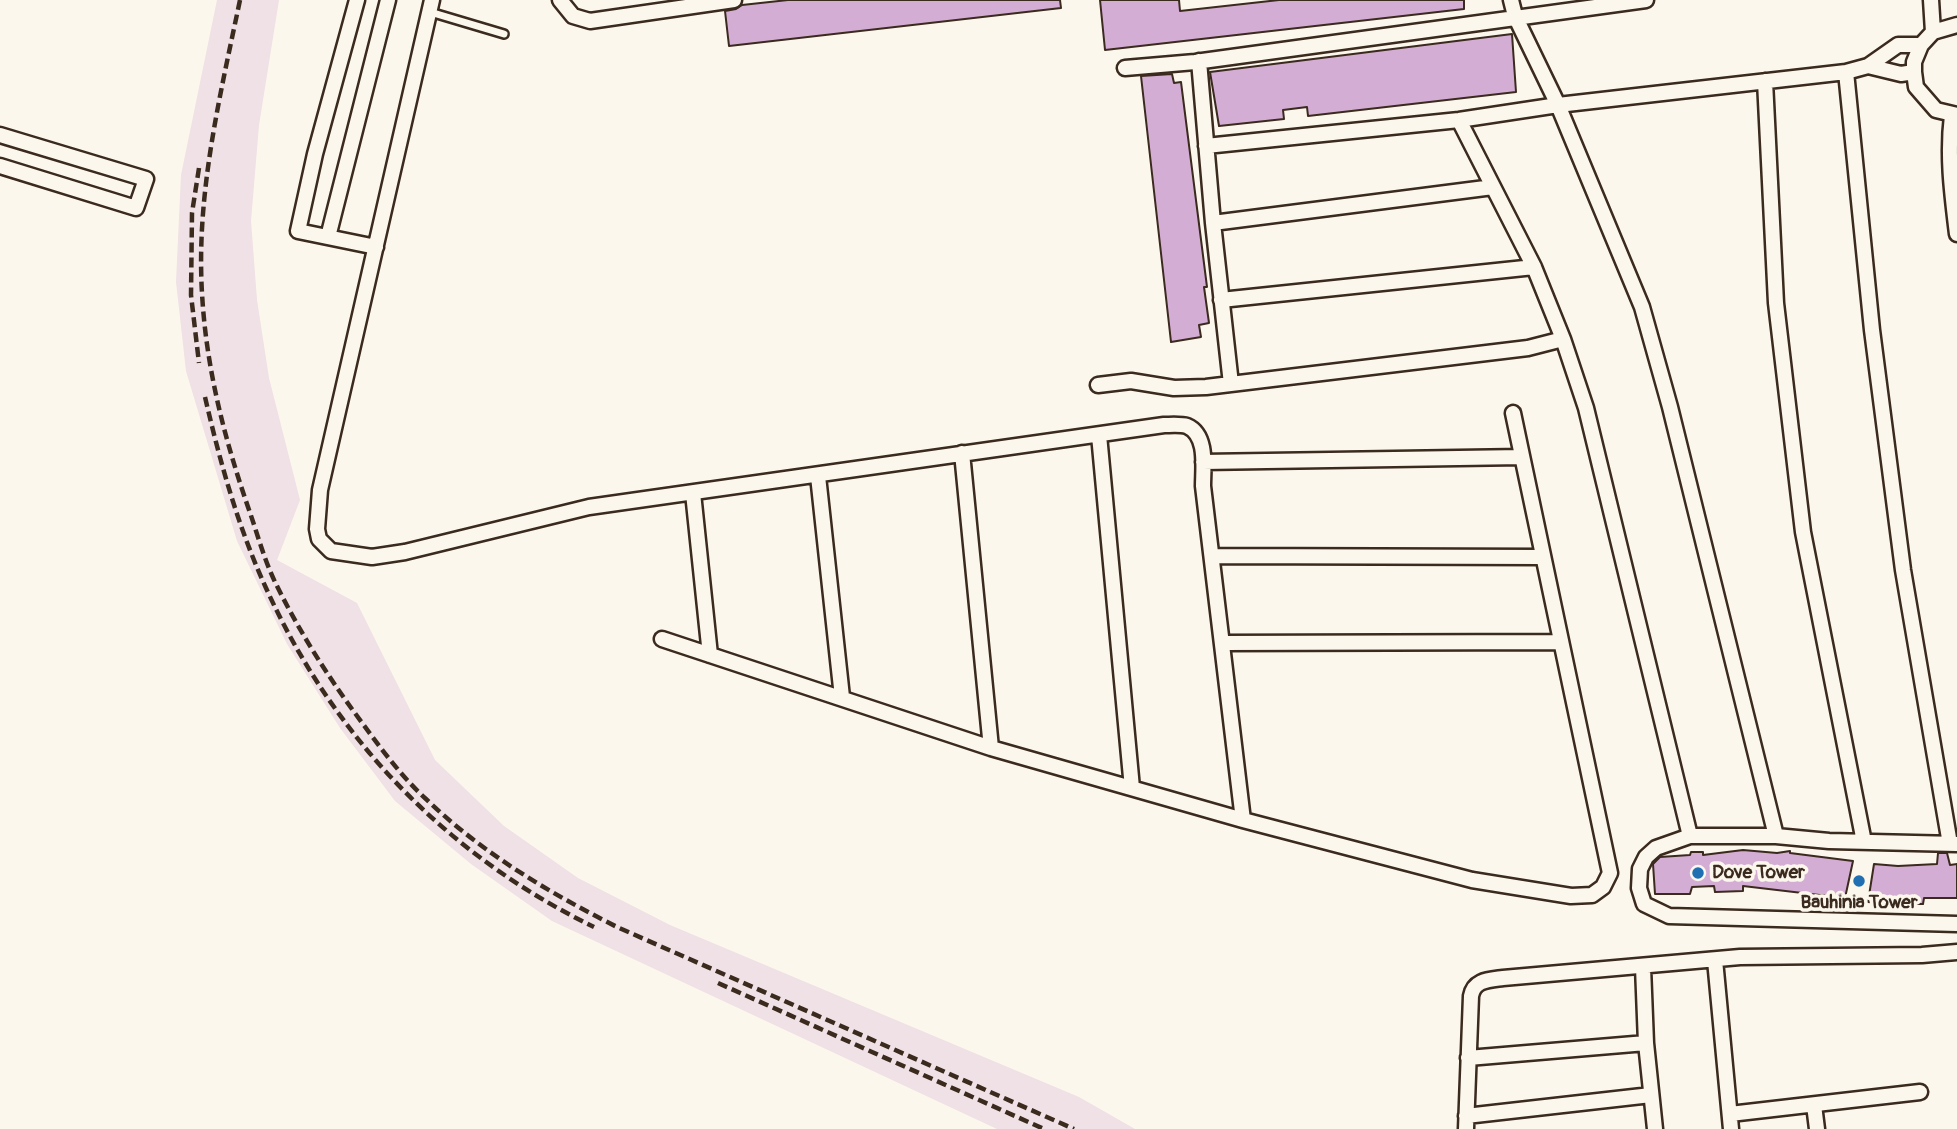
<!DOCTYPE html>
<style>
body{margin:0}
canvas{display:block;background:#fbf7ec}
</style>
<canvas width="1957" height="1129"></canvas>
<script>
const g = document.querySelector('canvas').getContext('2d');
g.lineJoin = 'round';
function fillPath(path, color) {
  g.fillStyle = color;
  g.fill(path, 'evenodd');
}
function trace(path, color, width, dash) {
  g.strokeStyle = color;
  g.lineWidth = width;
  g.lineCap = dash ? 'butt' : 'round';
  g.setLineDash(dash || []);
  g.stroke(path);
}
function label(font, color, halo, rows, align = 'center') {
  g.font = font + ' Pangolin,sans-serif';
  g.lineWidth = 7;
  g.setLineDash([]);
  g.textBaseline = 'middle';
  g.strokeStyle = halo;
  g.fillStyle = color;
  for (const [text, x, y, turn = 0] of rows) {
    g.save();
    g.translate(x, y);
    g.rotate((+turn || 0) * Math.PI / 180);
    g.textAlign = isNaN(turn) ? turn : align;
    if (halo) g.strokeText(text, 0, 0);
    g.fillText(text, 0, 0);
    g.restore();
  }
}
fillPath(new Path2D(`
 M217,0H279L259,125L251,221L257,300L269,378L300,500L277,560L357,603L435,760L504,826L578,878L670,925L1079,1097L1135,1129H997L552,921L471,864L395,801L340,728L287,644L237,541L186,371L176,282L181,175Z`), '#efe1e5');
const building = new Path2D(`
 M788,0H1060L1061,8L729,46L725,11L736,9L742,5Z
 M1100,0H1179L1180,11L1279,0H1464V9L1105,50Z
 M1512,34L1516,92L1308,116L1307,107L1283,110L1284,119L1219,126L1210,72Z
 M1172,74L1174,83L1181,82L1207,287H1204L1209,323L1199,325L1201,337L1171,342L1141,76Z
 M1743,850L1777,853L1790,851V853L1853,861L1845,898L1743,886V891L1715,892L1714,886L1692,887L1690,894H1655L1653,864L1660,857L1690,855L1691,852H1703V855Z
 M1938,853H1947L1950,865L1957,864V898H1924L1923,904H1890L1868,902L1874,864L1898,866L1937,864Z`);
fillPath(building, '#d4add4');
trace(building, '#3b2a1e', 2);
const lane = new Path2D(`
 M430,12L504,34`);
const street = new Path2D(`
 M357,0L315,154L298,231L376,247
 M432,0L320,490L317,529L319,539L331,551L372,557L405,552L589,507L1164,425C1170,425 1181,424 1187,426C1208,435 1203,468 1203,486L1243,820
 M560,0L573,16L590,21L734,0
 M1511,0L1515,16L1558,105L1642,307L1670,407L1776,836
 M1931,0L1933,32
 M1957,25L1933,32L1921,45L1914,62V72L1916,87L1936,110L1957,115
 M1199,61L1213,223L1231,384
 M1868,66L1901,74L1914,72
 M1125,68L1195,62L1646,0
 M1846,72L1872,330L1903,570L1950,844
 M1765,81L1776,303L1803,532L1864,842
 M1952,115C1947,156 1952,193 1957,234
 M1459,120L1534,267L1563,339L1586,408L1690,836
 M0,135L146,179L136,208L0,166
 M1206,146L1459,120L1558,105L1846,72L1868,66L1898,45H1921
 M1213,223L1493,187
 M328,237L388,0
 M1221,300L1534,267
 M1098,385L1131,381L1174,388L1206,387L1528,348L1563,339
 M1099,435L1132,788
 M962,453L991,748
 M1203,462L1522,457
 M818,476L842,697
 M693,493L710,655
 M1212,556L1543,557
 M662,639L991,748L1243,820L1472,880L1571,896L1592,895L1603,887L1610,873L1513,413
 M1222,643L1561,642
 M1957,844L1829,841L1776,836H1690L1656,848L1646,857L1640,869L1639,888L1644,904L1669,916L1957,924
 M1715,960L1731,1129
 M1643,967L1646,1043L1655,1129
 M1468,1058L1646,1043
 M1814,1105L1817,1129
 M1730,1114L1920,1092
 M1466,1116L1651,1095
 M1466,1129L1471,996C1474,980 1488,980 1503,978L1740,957L1922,955L1957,952`);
trace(lane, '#3b2a1e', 12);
trace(street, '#3b2a1e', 19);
trace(lane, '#fbf7ec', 7);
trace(street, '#fbf7ec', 14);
trace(new Path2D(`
 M240,0C220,96 196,194 202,293C206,367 224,437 248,507C257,532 264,560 276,584C300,633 330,680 363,724C382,750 402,777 426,799C482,853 548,892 617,927L1074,1129
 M199,168L192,213L191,295L199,363
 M205,397C220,462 238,527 266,588C334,738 446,855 594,927
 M718,983L1044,1129`), '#3b2a1e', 4.5, [10, 5]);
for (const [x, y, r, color] of [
 [1698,873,7,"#1f6fb2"],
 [1859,881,7,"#1f6fb2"]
]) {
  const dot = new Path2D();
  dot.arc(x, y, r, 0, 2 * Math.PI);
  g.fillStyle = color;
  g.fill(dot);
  trace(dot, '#fbf7ec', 2.5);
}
label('bold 19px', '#3b2a1e', '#fbf7ec', [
 ["Dove Tower",1712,873],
 ["Bauhinia Tower",1859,903,"center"]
], 'left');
</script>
